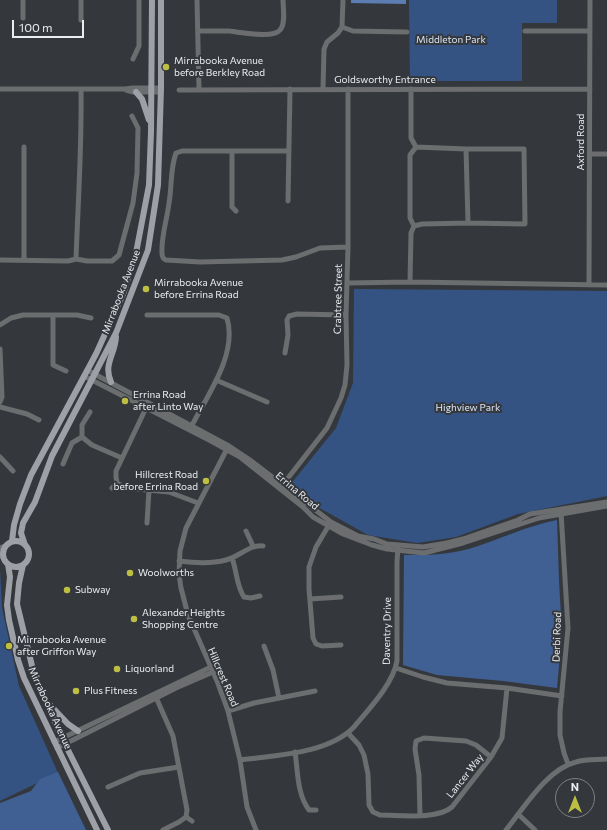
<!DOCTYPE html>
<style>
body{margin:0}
#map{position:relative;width:607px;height:830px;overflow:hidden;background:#34383d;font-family:Commissioner,sans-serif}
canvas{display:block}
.north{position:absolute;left:555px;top:778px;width:40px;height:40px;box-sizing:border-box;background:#34383d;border:1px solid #7d8085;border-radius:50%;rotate:0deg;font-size:11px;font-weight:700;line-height:16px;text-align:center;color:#eaedf0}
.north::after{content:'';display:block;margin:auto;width:14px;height:18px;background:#bebf42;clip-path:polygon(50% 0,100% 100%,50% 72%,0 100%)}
.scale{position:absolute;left:12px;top:20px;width:72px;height:18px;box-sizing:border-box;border:2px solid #eaedf0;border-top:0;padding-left:5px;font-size:12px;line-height:14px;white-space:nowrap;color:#eaedf0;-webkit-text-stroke:3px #34383d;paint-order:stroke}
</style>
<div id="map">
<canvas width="607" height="830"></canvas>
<div class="north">N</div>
<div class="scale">100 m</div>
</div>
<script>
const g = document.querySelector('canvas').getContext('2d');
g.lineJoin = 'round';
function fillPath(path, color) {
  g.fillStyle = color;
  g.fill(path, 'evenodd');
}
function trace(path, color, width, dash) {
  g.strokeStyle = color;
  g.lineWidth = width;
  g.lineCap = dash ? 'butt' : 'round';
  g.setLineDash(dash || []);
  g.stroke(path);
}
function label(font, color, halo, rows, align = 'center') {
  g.font = font + ' Commissioner,sans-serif';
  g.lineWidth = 4;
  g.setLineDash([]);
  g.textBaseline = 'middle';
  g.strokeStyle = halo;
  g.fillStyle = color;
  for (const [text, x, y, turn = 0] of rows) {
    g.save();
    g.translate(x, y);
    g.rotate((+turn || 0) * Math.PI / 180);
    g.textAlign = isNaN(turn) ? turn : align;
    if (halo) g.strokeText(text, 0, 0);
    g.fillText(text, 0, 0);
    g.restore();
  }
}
fillPath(new Path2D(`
 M409,0H557V23H522V81H410Z
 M354,289L607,291V496L518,514L456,537L417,543L368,535L316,506L290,485L336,428L353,383Z
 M0,569L2,608L19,686L58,773L0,801Z`), '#355382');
fillPath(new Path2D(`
 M557,520L559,581L562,632L557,688L503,681L437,675L403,665L404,555C427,555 449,555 472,548C500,539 527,526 557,520Z
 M58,772L86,830H0V803L31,791L40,779Z`), '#406093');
fillPath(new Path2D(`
 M351,0H406V4L351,3Z`), '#5b7db2');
trace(new Path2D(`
 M23,0V18
 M81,0V20
 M197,0L199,89
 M342,27L353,31L407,32
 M198,31C208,31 218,31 229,31C239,32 273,39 280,30C286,24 283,8 283,0
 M525,31H590
 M133,59L139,46V0
 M0,89H125L133,88H161
 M323,89L324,49L327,42L338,33L342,27L343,0
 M126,90L133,92H161
 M179,90L590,89
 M24,147V260
 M466,149L468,223
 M288,151H182L176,153C170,169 172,187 169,203C167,220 161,237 162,253C162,257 163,259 166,260L200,262L282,260L296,257L320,248L348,247
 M232,152V207L236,211
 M590,154H607
 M288,201L290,89
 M414,226L410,218V155L416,147
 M76,259L87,261H112L119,255L133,203L137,173L138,128L132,116
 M0,260L68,261L76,259C78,202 82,146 81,89
 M410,282L411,233L414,226L422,224L468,223L525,224L524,149H466L416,147L411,138V89
 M347,283L410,282L607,285
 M589,285L590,0
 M147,315H219L227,318C238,355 206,397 190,429
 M53,316V365L66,371
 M0,325L11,318L23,315H77L91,318
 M0,349L2,397L0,402
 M285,353L288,335L287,320L289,316L297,314L346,315
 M87,370L229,446L250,460L331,522L358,536L374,539L387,544L423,547L447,543L463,539L518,520L530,514L607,502
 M84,376L211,441L240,457L303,507L313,517L343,534L372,545L387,549L424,553L463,543L539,518L607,506
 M216,380L267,402
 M147,406L116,471V477L117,483L126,488L169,492L198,503
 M0,407L27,414L39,420
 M82,437L92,445L122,458
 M228,447L186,528L180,551L179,574L181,588L188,615L217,681L228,711L240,760L247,807L256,830
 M0,457L13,471
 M63,464L72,443L82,437V425L90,412
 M281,487L327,428L341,398L345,385L347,365L346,315L348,247V89
 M112,488L117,483
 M561,512L568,628L560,712V735L564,753L568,764
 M147,523L149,490
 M329,525L316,547L309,567V589L313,638L316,644L322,646L341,645
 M246,531L253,546
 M0,548L5,546
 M0,556L3,557
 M232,558C237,571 236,585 244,597L251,598L260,596
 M179,561C194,563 211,564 226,560C239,557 250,544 263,546
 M310,599L341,597
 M264,646L273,670L279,698
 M396,668L423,677L447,683L507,688L562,696
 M155,695L173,736L187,810L186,817L179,822L163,830
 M228,711L254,703L315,691
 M348,733L359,745L364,755L368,774L369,805L373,812L380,815C400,815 437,820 452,807L491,757L502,738L507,688
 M54,742L211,667
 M57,748L176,688L213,672
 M295,752C298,772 297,794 309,810H316
 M240,760C276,755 328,754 354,727C369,709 393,684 397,661V562L398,547
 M108,787L140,773L179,767
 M518,814L535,830
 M420,815L419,775L415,749L416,741L424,738L466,741L476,745L491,757
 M186,817L192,821
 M506,830C524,808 547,769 576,762C586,759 597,760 607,759`), '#6b6d6f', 5);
trace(new Path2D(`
 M136,92L142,99L149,120
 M111,382C103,364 115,355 116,337
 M3 554a13 13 0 1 1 26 0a13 13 0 1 1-26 0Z
 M12,541L14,525L20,504L31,475L96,354L123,294L136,253L149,185L151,132L152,0
 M25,545L21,533L23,523L35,502L52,456L116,333L148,250L158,185L161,88V0
 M8,564L10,577L7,605L9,620L18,660L24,678L97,830
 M23,565L19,583L17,604L34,674L62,738L108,830
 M51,706L68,724L78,731`), '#9da0a6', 6);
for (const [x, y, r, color] of [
 [166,67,4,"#bebf42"],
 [146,289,4,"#bebf42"],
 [125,401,4,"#bebf42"],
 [206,481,4,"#bebf42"],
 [130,573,4,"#bebf42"],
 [67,590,4,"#bebf42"],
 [134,619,4,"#bebf42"],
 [9,646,4,"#bebf42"],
 [117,669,4,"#bebf42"],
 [76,691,4,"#bebf42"]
]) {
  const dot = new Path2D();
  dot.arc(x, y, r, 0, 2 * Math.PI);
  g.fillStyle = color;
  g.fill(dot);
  trace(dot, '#34383d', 1.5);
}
label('10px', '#d9e3f3', '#34383d', [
 ["Middleton Park",451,40],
 ["Highview Park",468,408]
]);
label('10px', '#eaedf0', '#34383d', [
 ["Mirrabooka Avenue",174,61],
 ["before Berkley Road",174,73],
 ["Mirrabooka Avenue",154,283],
 ["before Errina Road",154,295],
 ["Errina Road",133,395],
 ["after Linto Way",133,407],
 ["Hillcrest Road",198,475,"right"],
 ["before Errina Road",198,487,"right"],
 ["Woolworths",138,573],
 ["Subway",75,590],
 ["Alexander Heights",142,613],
 ["Shopping Centre",142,625],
 ["Mirrabooka Avenue",17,640],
 ["after Griffon Way",17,652],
 ["Liquorland",125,669],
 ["Plus Fitness",84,691]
], 'left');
label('10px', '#eaedf0', '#34383d', [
 ["Goldsworthy Entrance",385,80],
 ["Axford Road",581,142,-90],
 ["Mirrabooka Avenue",121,292,-69],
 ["Crabtree Street",338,299,-89],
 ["Errina Road",297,491,40],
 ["Daventry Drive",387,631,-89],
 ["Derbi Road",557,637,-88],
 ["Hillcrest Road",223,677,67],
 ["Mirrabooka Avenue",50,708,65],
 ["Lancer Way",465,776,-52]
]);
</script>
